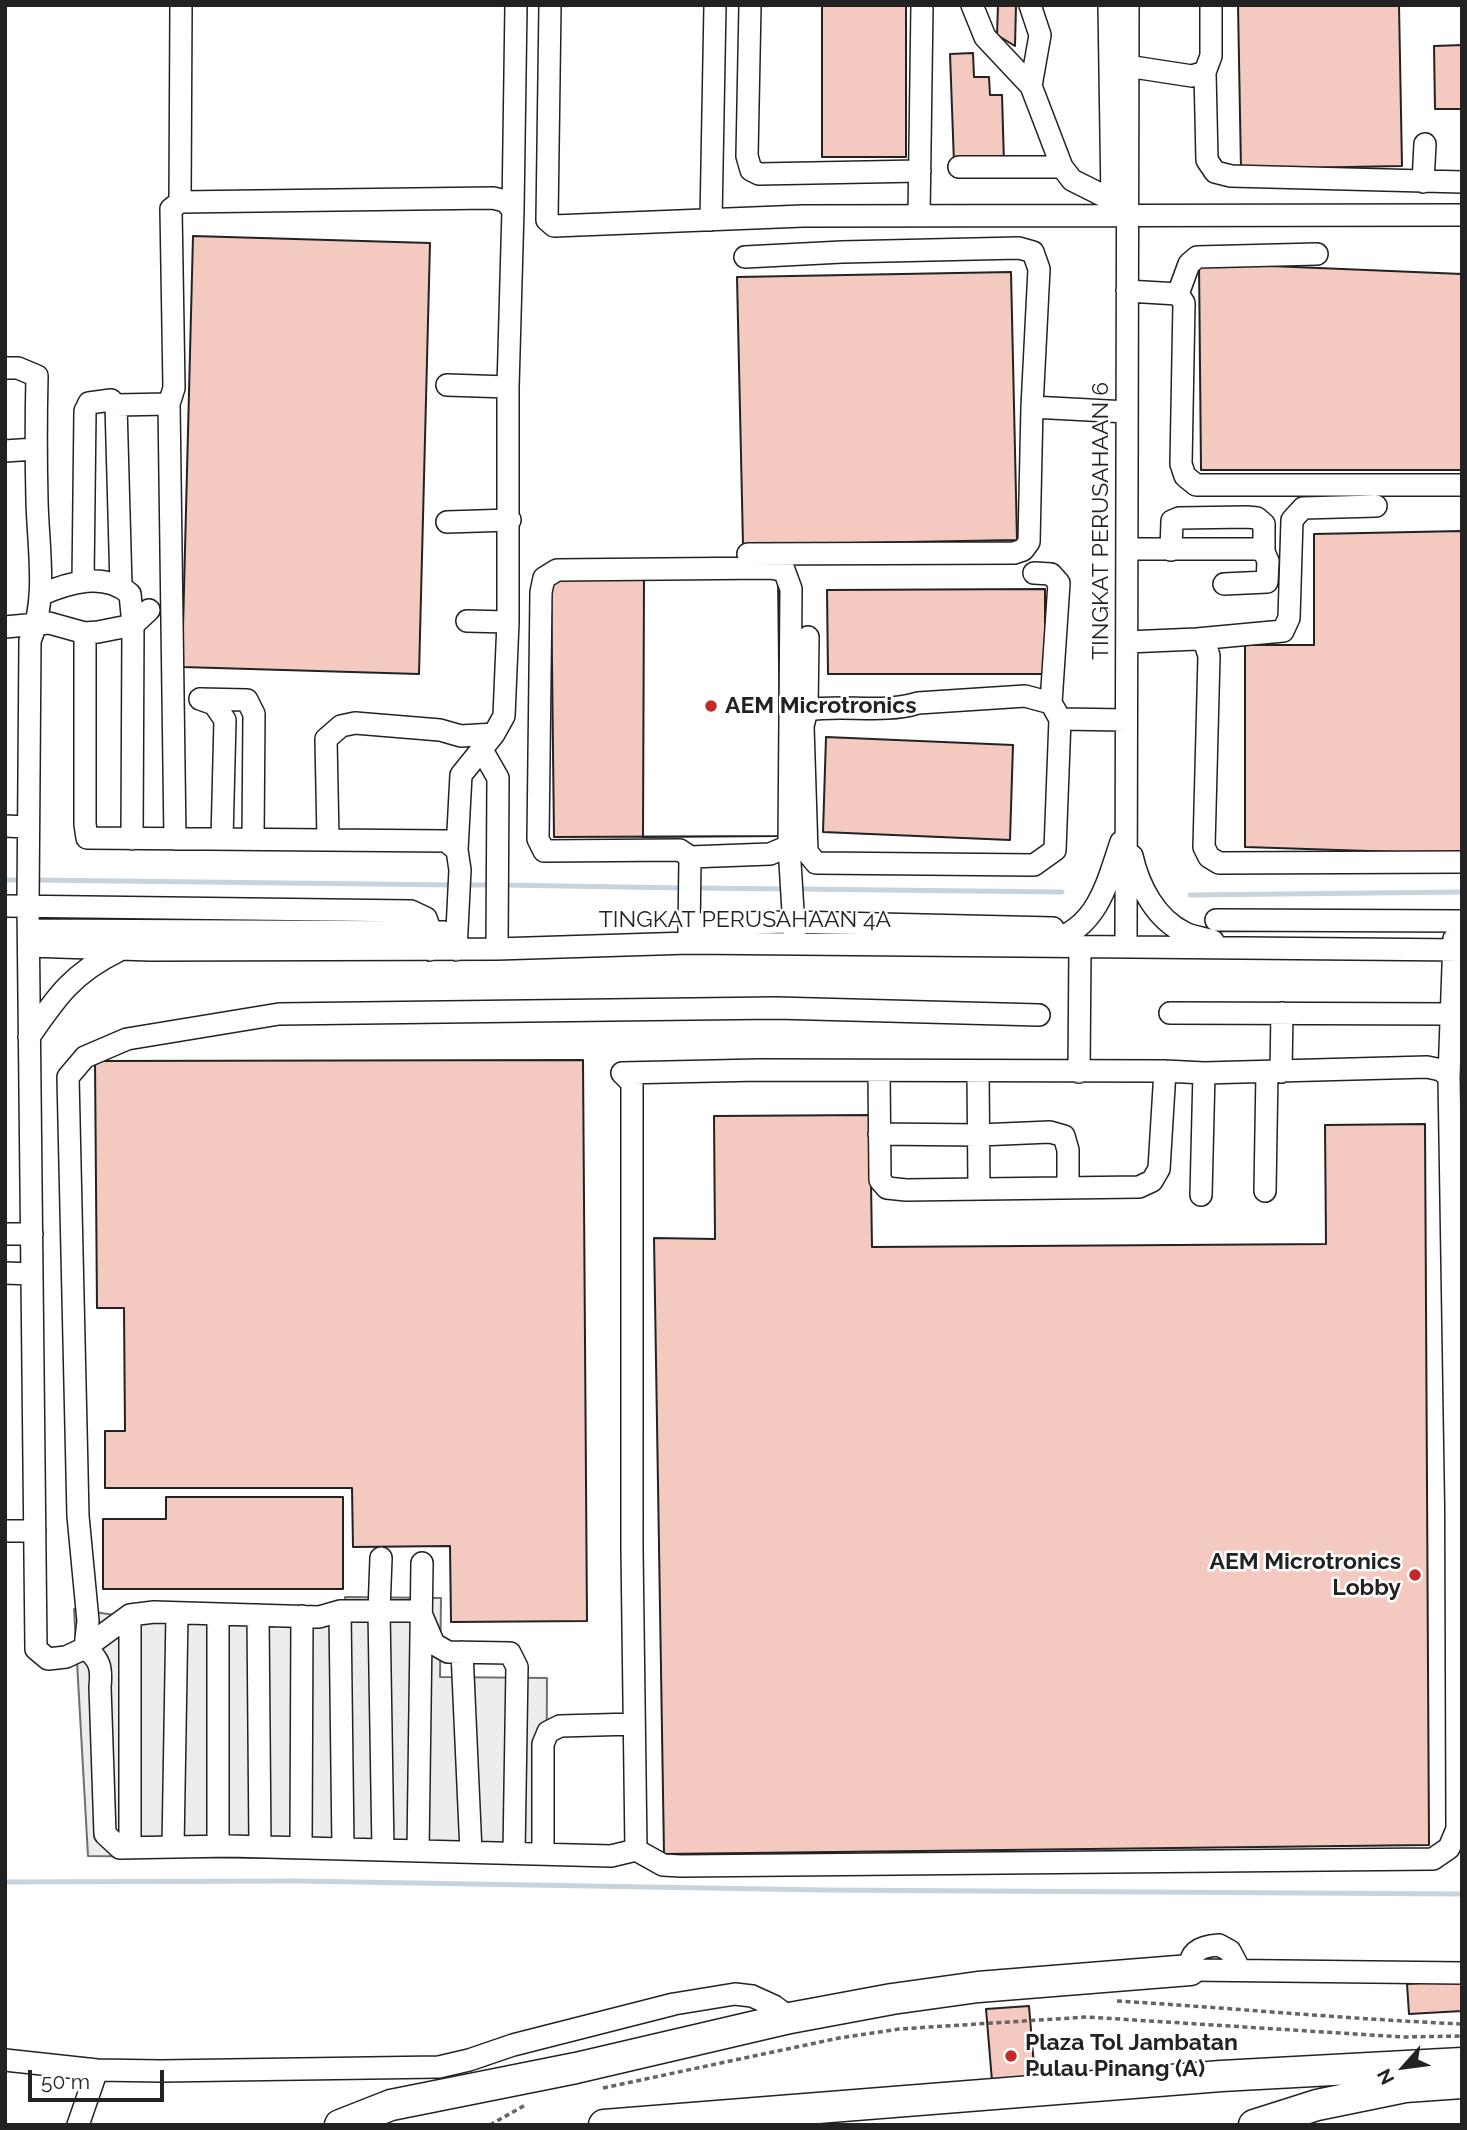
<!DOCTYPE html>
<style>
body{margin:0}
#map{position:relative;width:1467px;height:2130px;overflow:hidden;background:#fff;font-family:Raleway,sans-serif}
canvas{display:block}
.frame{position:absolute;inset:0;border:7px solid #222;pointer-events:none}
.north{position:absolute;left:1369px;top:2032px;width:70px;height:70px;-webkit-text-stroke:5px #fff;paint-order:stroke;rotate:242deg;font-size:19px;font-weight:700;line-height:28px;text-align:center;color:#222}
.north::after{content:'';display:block;margin:auto;width:24px;height:32px;background:#222;clip-path:polygon(50% 0,100% 100%,50% 72%,0 100%)}
.scale{position:absolute;left:28px;top:2070px;width:136px;height:32px;box-sizing:border-box;border:4px solid #222;border-top:0;padding-left:9px;font-size:21px;line-height:24px;white-space:nowrap;color:#222;-webkit-text-stroke:5px #fff;paint-order:stroke}
</style>
<div id="map">
<canvas width="1467" height="2130"></canvas>
<div class="frame"></div>
<div class="north">N</div>
<div class="scale">50 m</div>
</div>
<script>
const g = document.querySelector('canvas').getContext('2d');
g.lineJoin = 'round';
function fillPath(path, color) {
  g.fillStyle = color;
  g.fill(path, 'evenodd');
}
function trace(path, color, width, dash) {
  g.strokeStyle = color;
  g.lineWidth = width;
  g.lineCap = dash ? 'butt' : 'round';
  g.setLineDash(dash || []);
  g.stroke(path);
}
function label(font, color, halo, rows, align = 'center') {
  g.font = font + ' Raleway,sans-serif';
  g.lineWidth = 5;
  g.setLineDash([]);
  g.textBaseline = 'middle';
  g.strokeStyle = halo;
  g.fillStyle = color;
  for (const [text, x, y, turn = 0] of rows) {
    g.save();
    g.translate(x, y);
    g.rotate((+turn || 0) * Math.PI / 180);
    g.textAlign = isNaN(turn) ? turn : align;
    if (halo) g.strokeText(text, 0, 0);
    g.fillText(text, 0, 0);
    g.restore();
  }
}
const parking = new Path2D(`
 M345,1597L441,1598L440,1677L547,1678L546,1861L88,1856L74,1609L169,1623L345,1624Z`);
fillPath(parking, '#ededed');
trace(parking, '#6f6f6f', 2);
trace(new Path2D(`
 M5,880H23
 M33,880L454,885
 M463,885H492
 M502,885L685,888
 M694,888L786,889
 M796,889L1062,892
 M1190,895L1462,892
 M5,1882L296,1881L824,1890L1462,1894`), '#c7d3dd', 5);
const building = new Path2D(`
 M822,5H906V157H822Z
 M998,5H1016L1015,46L997,35Z
 M1238,5H1399L1402,166L1241,169Z
 M1462,45V109H1435L1434,46Z
 M973,53L974,77H989L990,95H1002L1004,162L954,163L950,54Z
 M193,236L430,243L419,674L182,667Z
 M1199,263L1462,274V470H1201Z
 M1011,272L1017,540L743,545L737,277Z
 M1462,531V854L1245,847V645H1314V534Z
 M778,575L781,836L554,837L551,576Z
 M778,575L781,836L643,837L644,576Z
 M1045,589V674H828L827,590Z
 M826,737L1013,745L1010,840L823,832Z
 M583,1060L587,1621L451,1622L450,1546L353,1547L352,1488H105V1431H125L124,1308H97L95,1061Z
 M870,1115L872,1247L1326,1244L1325,1125L1425,1124L1429,1845L664,1854L654,1238L715,1239L714,1116Z
 M166,1497H343V1589H103V1519H166Z
 M1462,1980V2011L1409,2014L1407,1984Z
 M1029,2006L1037,2102L994,2105L986,2009Z`);
fillPath(building, '#f3c9c0');
trace(building, '#222', 2);
const minor = new Path2D(`
 M550,5L547,220L554,226L803,216L1462,215
 M750,5L747,156L751,170L759,174L920,171
 M972,5L985,37L1031,86L1062,167L1072,180L1112,200L1127,215
 M1030,5L1040,35L1031,86
 M1109,5L1112,200
 M1127,66L1192,76L1205,72L1211,56V5
 M1205,72L1207,160L1215,172L1231,176L1462,182
 M959,167H1062
 M1423,182L1425,144
 M180,202L181,5
 M513,210L516,5
 M919,216L922,5
 M711,220L715,5
 M745,257L842,252L1019,248L1033,252L1039,269L1032,407
 M1127,291L1178,294L1184,303L1181,464L1185,476L1196,485H1462
 M1178,294L1189,264L1197,257L1317,254
 M5,368H18L37,376C36,418 36,460 37,501C38,547 48,599 30,641L28,905L36,1649L48,1659L66,1657L85,1648L88,1621L78,1516L68,1077L85,1057L127,1039L279,1014L776,1008L1039,1015
 M447,385L508,387
 M169,404L175,839
 M116,405L169,404L174,388L171,209L180,202L493,198L505,201L513,210L508,387V622L504,716L494,734L461,775L457,850L460,870L456,950
 M5,451L35,449
 M447,522L510,520
 M1127,549H1257L1264,552L1268,561L1267,582L1224,584
 M1171,550L1172,521L1179,518L1247,517L1257,518L1264,524V552
 M748,554L1014,553L1023,550L1029,542L1032,407L1127,412
 M1034,573L1051,574L1059,583L1051,703
 M83,582L85,411L89,403L111,400L116,405L121,586
 M130,594L133,625L132,839
 M40,595C68,583 104,571 130,594
 M467,621L508,622
 M5,627L49,623L85,633L98,632L133,625L149,610
 M85,633V824L87,838L446,841L457,850
 M1197,639L1283,631L1289,618L1292,520L1303,508L1376,506
 M1127,642L1197,639L1205,643L1209,656L1204,847L1209,857L1219,863L1462,862
 M200,699L247,700L254,714L253,839
 M200,699L214,704L225,720L222,839
 M807,710L808,637
 M1060,719L1055,850L1034,865L816,863L807,852L803,726L807,710C844,704 883,714 918,703L1025,696L1051,703L1060,719L1126,720
 M482,750L498,778L497,949
 M5,826L28,827
 M328,839L326,739L341,726L355,723L440,730L461,736L494,734
 M789,846L770,854L690,857L680,850L544,851L538,839L541,592L544,578L557,570L770,568L784,570L791,589L789,846L795,944
 M1132,856C1139,887 1156,919 1185,933C1193,937 1204,938 1213,941
 M5,906L411,911L426,918L431,932L430,950
 M1216,920L1462,921
 M689,924L793,922L1053,928
 M29,930L444,932
 M689,935L690,857
 M1043,943C1097,932 1106,886 1121,842
 M29,946L151,950L497,949L689,943L1462,950
 M1126,947L1128,5
 M1170,1013L1452,1014
 M29,1037C57,996 73,973 118,951
 M879,1071L880,1180L887,1188L906,1190L1139,1187L1152,1181L1159,1169L1165,1071
 M978,1072L979,1189
 M1079,1072L1080,947
 M1281,1072L1282,1013
 M622,1073L759,1070L1165,1071L1204,1073L1427,1067L1441,1070L1449,1077L1456,1506L1457,1829L1449,1848L1433,1859L681,1866L663,1865L636,1850
 M1449,1077L1454,939
 M879,1134L979,1135L1050,1132L1064,1136L1068,1150V1187
 M1265,1191L1267,1072
 M1201,1195L1204,1073
 M5,1234H32
 M5,1273L32,1274
 M5,1531H35
 M381,1558L379,1611L383,1850
 M340,1611L343,1849
 M218,1614V1846
 M258,1615L260,1847
 M462,1652L471,1852
 M173,1847L177,1613
 M130,1848V1615
 M301,1848L302,1616
 M418,1851L422,1563
 M514,1853L517,1667L510,1653L448,1652L434,1644L420,1611H340L319,1617L154,1612L130,1615L85,1648C100,1659 102,1668 100,1687L105,1834L120,1848L229,1846L611,1856L636,1850L632,1550V1083L622,1073
 M543,1854V1744L548,1732L560,1726L634,1724
 M1240,1970L1230,1951L1219,1945C1201,1946 1189,1951 1190,1970L1462,1973
 M5,2060L97,2070L161,2071L439,2067L469,2060L513,2045L674,2004L735,1994L752,1996L774,2006L790,2018
 M78,2125L97,2070`);
const highway = new Path2D(`
 M340,2125L391,2105L576,2068L790,2018L892,1999L978,1987L1190,1970
 M604,2125L1221,2076L1462,2063
 M1254,2125L1317,2105L1405,2087L1462,2083`);
trace(minor, '#222', 24);
trace(highway, '#222', 33);
trace(new Path2D(`
 M1117,2001C1232,2008 1347,2019 1462,2024
 M603,2088L839,2038L899,2029L1087,2017L1403,2037L1462,2036
 M490,2125L527,2104`), '#646464', 3.5, [5, 3.5]);
trace(minor, '#fff', 21);
trace(highway, '#fff', 30);
for (const [x, y, r, color] of [
 [711,706,7,"#c62828"],
 [1415,1575,7,"#c62828"],
 [1011,2056,7,"#c62828"]
]) {
  const dot = new Path2D();
  dot.arc(x, y, r, 0, 2 * Math.PI);
  g.fillStyle = color;
  g.fill(dot);
  trace(dot, '#fff', 2.5);
}
label('23px', '#222', '#fff', [
 ["TINGKAT PERUSAHAAN 6",1101,521,-90],
 ["TINGKAT PERUSAHAAN 4A",745,920]
]);
label('bold 23px', '#222', '#fff', [
 ["AEM Microtronics",725,706],
 ["AEM Microtronics",1401,1562,"right"],
 ["Lobby",1401,1588,"right"],
 ["Plaza Tol Jambatan",1025,2043],
 ["Pulau Pinang (A)",1025,2069]
], 'left');
</script>
